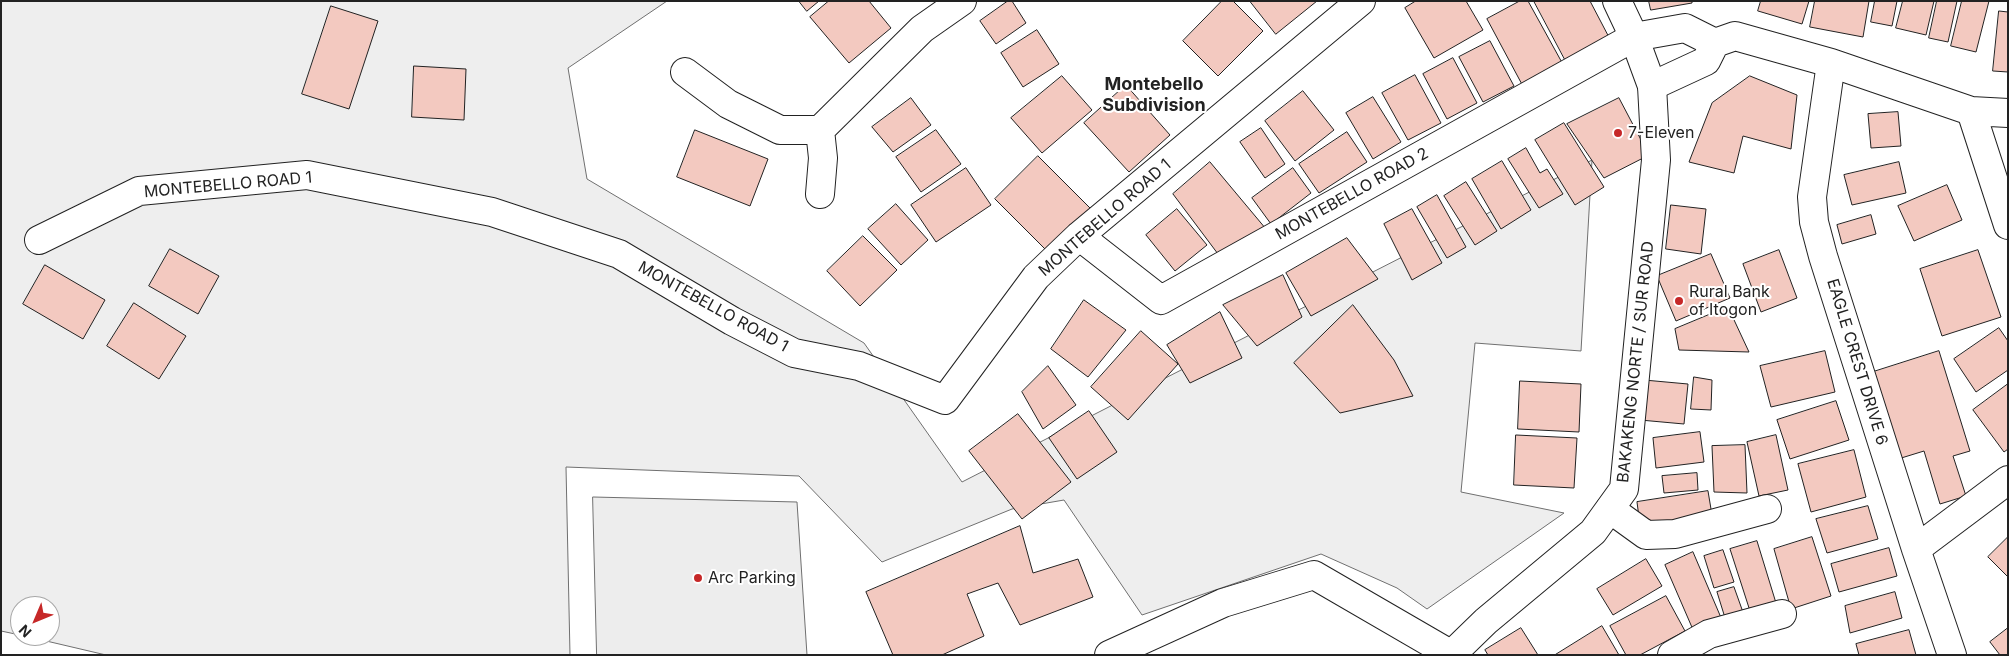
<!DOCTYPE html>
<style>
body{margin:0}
#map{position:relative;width:2009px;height:656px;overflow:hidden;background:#fff;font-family:Inter,sans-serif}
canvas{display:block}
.frame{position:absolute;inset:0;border:2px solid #222;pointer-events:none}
.north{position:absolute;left:10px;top:596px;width:50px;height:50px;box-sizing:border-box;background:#fff;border:1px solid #a7a7a7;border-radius:50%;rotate:225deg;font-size:14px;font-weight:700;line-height:20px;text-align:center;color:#222}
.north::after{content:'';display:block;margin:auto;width:18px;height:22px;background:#c62828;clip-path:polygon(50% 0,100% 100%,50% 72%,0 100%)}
</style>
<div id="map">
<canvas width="2009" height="656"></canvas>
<div class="frame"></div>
<div class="north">N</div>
</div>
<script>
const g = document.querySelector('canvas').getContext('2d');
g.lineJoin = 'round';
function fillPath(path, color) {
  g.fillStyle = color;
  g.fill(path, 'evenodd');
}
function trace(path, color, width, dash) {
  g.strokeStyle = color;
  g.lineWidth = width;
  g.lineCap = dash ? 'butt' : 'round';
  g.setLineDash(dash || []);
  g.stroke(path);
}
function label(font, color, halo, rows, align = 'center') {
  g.font = font + ' Inter,sans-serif';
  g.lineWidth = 4;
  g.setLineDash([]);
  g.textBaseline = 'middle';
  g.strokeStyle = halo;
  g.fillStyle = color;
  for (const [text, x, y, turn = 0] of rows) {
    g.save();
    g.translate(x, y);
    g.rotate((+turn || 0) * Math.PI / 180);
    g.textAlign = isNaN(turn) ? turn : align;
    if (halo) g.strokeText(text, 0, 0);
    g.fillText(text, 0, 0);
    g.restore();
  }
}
const green = new Path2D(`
 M1,1H667L568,68L587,179L864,343L962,482L1592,160L1581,351L1475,343L1461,492L1564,513L1427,609L1397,588L1321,554L1142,615L1064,500L1012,509L882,562L799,476L566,467L570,655H106L25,636H50V606H20V635L1,631Z`);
fillPath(green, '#eee');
trace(green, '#6f6f6f', 1);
const parking = new Path2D(`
 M593,497L797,502L807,655H597Z`);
fillPath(parking, '#ededed');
trace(parking, '#6f6f6f', 1);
const building = new Path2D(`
 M799,1H819L807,11Z
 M829,1H869L891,28L849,63L810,17Z
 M1008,1H1012L1026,23L996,44L980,21Z
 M1222,1H1233L1263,31L1218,76L1183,41Z
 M1250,1H1317L1276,34Z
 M1416,1H1466L1483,30L1434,58L1405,8Z
 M1520,1H1528L1565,68L1525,90L1487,19Z
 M1534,1H1590L1612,43L1568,65Z
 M1649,1H1692V3L1651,10Z
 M1761,1H1809L1802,24L1758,11Z
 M1815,1H1869L1863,37L1810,27Z
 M1875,1H1897L1892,26L1871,22Z
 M1903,1H1934L1926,35L1896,28Z
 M1937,1H1957L1948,42L1929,38Z
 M1962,1H1989L1976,52L1951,46Z
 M331,6L378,21L349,109L302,94Z
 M1999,11L2008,12V72L1993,71Z
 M1037,30L1059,64L1023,87L1001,53Z
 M1490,41L1514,86L1483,102L1459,57Z
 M1453,58L1477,103L1447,119L1423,74Z
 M414,66L466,69L464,120L412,117Z
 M1415,75L1441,123L1408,140L1382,93Z
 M1062,76L1092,110L1042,153L1011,118Z
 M1750,76L1797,95L1791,149L1743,136L1734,173L1689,162L1712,103Z
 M1126,85L1170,135L1129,172L1084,123Z
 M1303,91L1334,130L1295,161L1265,121Z
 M1373,97L1401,142L1373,159L1346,113Z
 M911,98L931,125L893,152L872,127Z
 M1619,98L1649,155L1604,178L1567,124Z
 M1898,112L1901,146L1871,148L1868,114Z
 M1564,123L1604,187L1575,205L1535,140Z
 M1261,128L1285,164L1265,178L1240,142Z
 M695,130L768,159L750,206L677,177Z
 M936,130L961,164L921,192L896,157Z
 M1347,132L1367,162L1319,193L1299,164Z
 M1526,148L1540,173L1547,169L1563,194L1539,208L1508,159Z
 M1038,156L1093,211L1050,254L995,199Z
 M1502,161L1531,210L1501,229L1472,179Z
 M1210,162L1266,229L1224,262L1173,194Z
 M1899,162L1906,193L1852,205L1844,175Z
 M966,168L991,205L936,242L911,205Z
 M1293,168L1311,193L1271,224L1252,198Z
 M1466,182L1497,231L1475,245L1444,196Z
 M1947,185L1962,220L1914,241L1898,206Z
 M1437,195L1466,247L1447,258L1417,207Z
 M896,204L928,240L901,265L868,229Z
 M1671,205L1706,209L1701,254L1666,249Z
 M1177,209L1207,245L1175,271L1146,235Z
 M1412,209L1442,263L1412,280L1384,224Z
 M1871,215L1876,234L1842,244L1837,225Z
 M863,236L897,270L860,306L827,271Z
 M1347,238L1378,279L1311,316L1286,273Z
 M170,249L219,276L198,314L149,286Z
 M1779,250L1797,298L1761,312L1743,264Z
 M1978,250L2001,317L1942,336L1920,269Z
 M1711,254L1730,298L1676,321L1657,276Z
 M45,265L105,300L83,339L23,304Z
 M1283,275L1302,317L1257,346L1223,305Z
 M1084,300L1126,330L1088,377L1051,349Z
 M134,303L186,336L159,379L107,346Z
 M1353,305L1394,360L1413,396L1340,413L1294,363Z
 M1728,307L1749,352L1679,350L1675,329Z
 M1220,312L1242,358L1190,383L1167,345Z
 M1999,328L2008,341V370L1976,392L1954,359Z
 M1141,331L1178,364L1128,420L1091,387Z
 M1825,351L1835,392L1771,407L1760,366Z
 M1939,351L1970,451L1953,456L1966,496L1940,504L1924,451L1898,459L1870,373Z
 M1048,366L1076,405L1043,429L1022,392Z
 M1694,377L1712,380L1711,410L1691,409Z
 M1644,380L1688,384L1684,424L1640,420Z
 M1520,381L1581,384L1579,432L1518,429Z
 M2008,384V449L2004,452L1973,410Z
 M1836,401L1849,440L1790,459L1777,420Z
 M1089,411L1117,452L1077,479L1049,438Z
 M1018,414L1071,482L1022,519L969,451Z
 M1700,432L1704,462L1656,468L1653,438Z
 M1516,435L1577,438L1574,488L1514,485Z
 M1776,435L1788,490L1759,496L1747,442Z
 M1745,445L1747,493L1714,492L1712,446Z
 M1854,450L1866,497L1811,512L1798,464Z
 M1697,473L1698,490L1664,493L1662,476Z
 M1708,491L1712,515L1640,525L1637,502Z
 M1868,506L1878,539L1827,553L1816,519Z
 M1020,526L1033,573L1078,559L1093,597L1020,625L998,583L967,594L984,636L942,655H893L866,592Z
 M1812,537L1831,596L1791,609L1774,549Z
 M2008,537V577L1988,557Z
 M1757,541L1776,603L1750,611L1730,549Z
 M1889,548L1897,576L1839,592L1831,564Z
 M1723,550L1734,582L1714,588L1704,556Z
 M1693,552L1722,620L1694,632L1665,565Z
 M1646,559L1662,586L1613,615L1597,589Z
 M1734,587L1744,615L1726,621L1717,592Z
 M1895,592L1902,618L1850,633L1845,606Z
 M1666,596L1685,631L1640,655H1626L1610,626Z
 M1602,626L1619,655H1555Z
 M1521,628L1538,655H1488L1485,650Z
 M2008,628V655H2000L1990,642Z
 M1909,630L1916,655H1859L1856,644Z`);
fillPath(building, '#f3c9c0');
trace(building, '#222', 1);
const minor = new Path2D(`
 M1831,63L1812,197L1814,222L1823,256L1916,549L1952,655
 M685,72L728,104L780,130H820L922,29L962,1
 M1652,86L1706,61L1715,43L1735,36L1831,63L1971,111L2008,113
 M1971,111L2008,225
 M820,130L823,158L820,194
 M1079,236L1161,300L1634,37L1685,28L1715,43
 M39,240L139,191L307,175L492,212L619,254L732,321L794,353L859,366L945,400L1036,277L1079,236L1361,1
 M1610,509L1646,535L1675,534L1767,509
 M1916,549L2008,480
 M1109,655L1223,603L1314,575L1452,655
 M1672,655L1709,634L1782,614`);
const secondary = new Path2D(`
 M1451,655L1486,621L1593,532L1624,489L1656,160L1652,86L1634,37L1617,1`);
trace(minor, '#222', 30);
trace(secondary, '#222', 30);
trace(minor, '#fff', 28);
trace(secondary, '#fff', 28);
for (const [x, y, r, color] of [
 [1618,133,5,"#c62828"],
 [1679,301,5,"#c62828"],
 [698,578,5,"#c62828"]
]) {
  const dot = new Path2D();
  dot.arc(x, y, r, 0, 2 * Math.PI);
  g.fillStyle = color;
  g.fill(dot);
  trace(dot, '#fff', 2);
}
label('16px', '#222', '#fff', [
 ["7-Eleven",1628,133],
 ["Rural Bank",1689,292],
 ["of Itogon",1689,310],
 ["Arc Parking",708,578]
], 'left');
label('16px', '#222', '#fff', [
 ["MONTEBELLO ROAD 1",228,185,-5],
 ["MONTEBELLO ROAD 2",1352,194,-29],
 ["MONTEBELLO ROAD 1",1105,218,-41],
 ["MONTEBELLO ROAD 1",713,307,29],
 ["BAKAKENG NORTE / SUR ROAD",1636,362,-84],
 ["EAGLE CREST DRIVE 6",1857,362,73]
]);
label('bold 18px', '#222', '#fff', [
 ["Montebello",1154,85],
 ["Subdivision",1154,106]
]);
</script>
